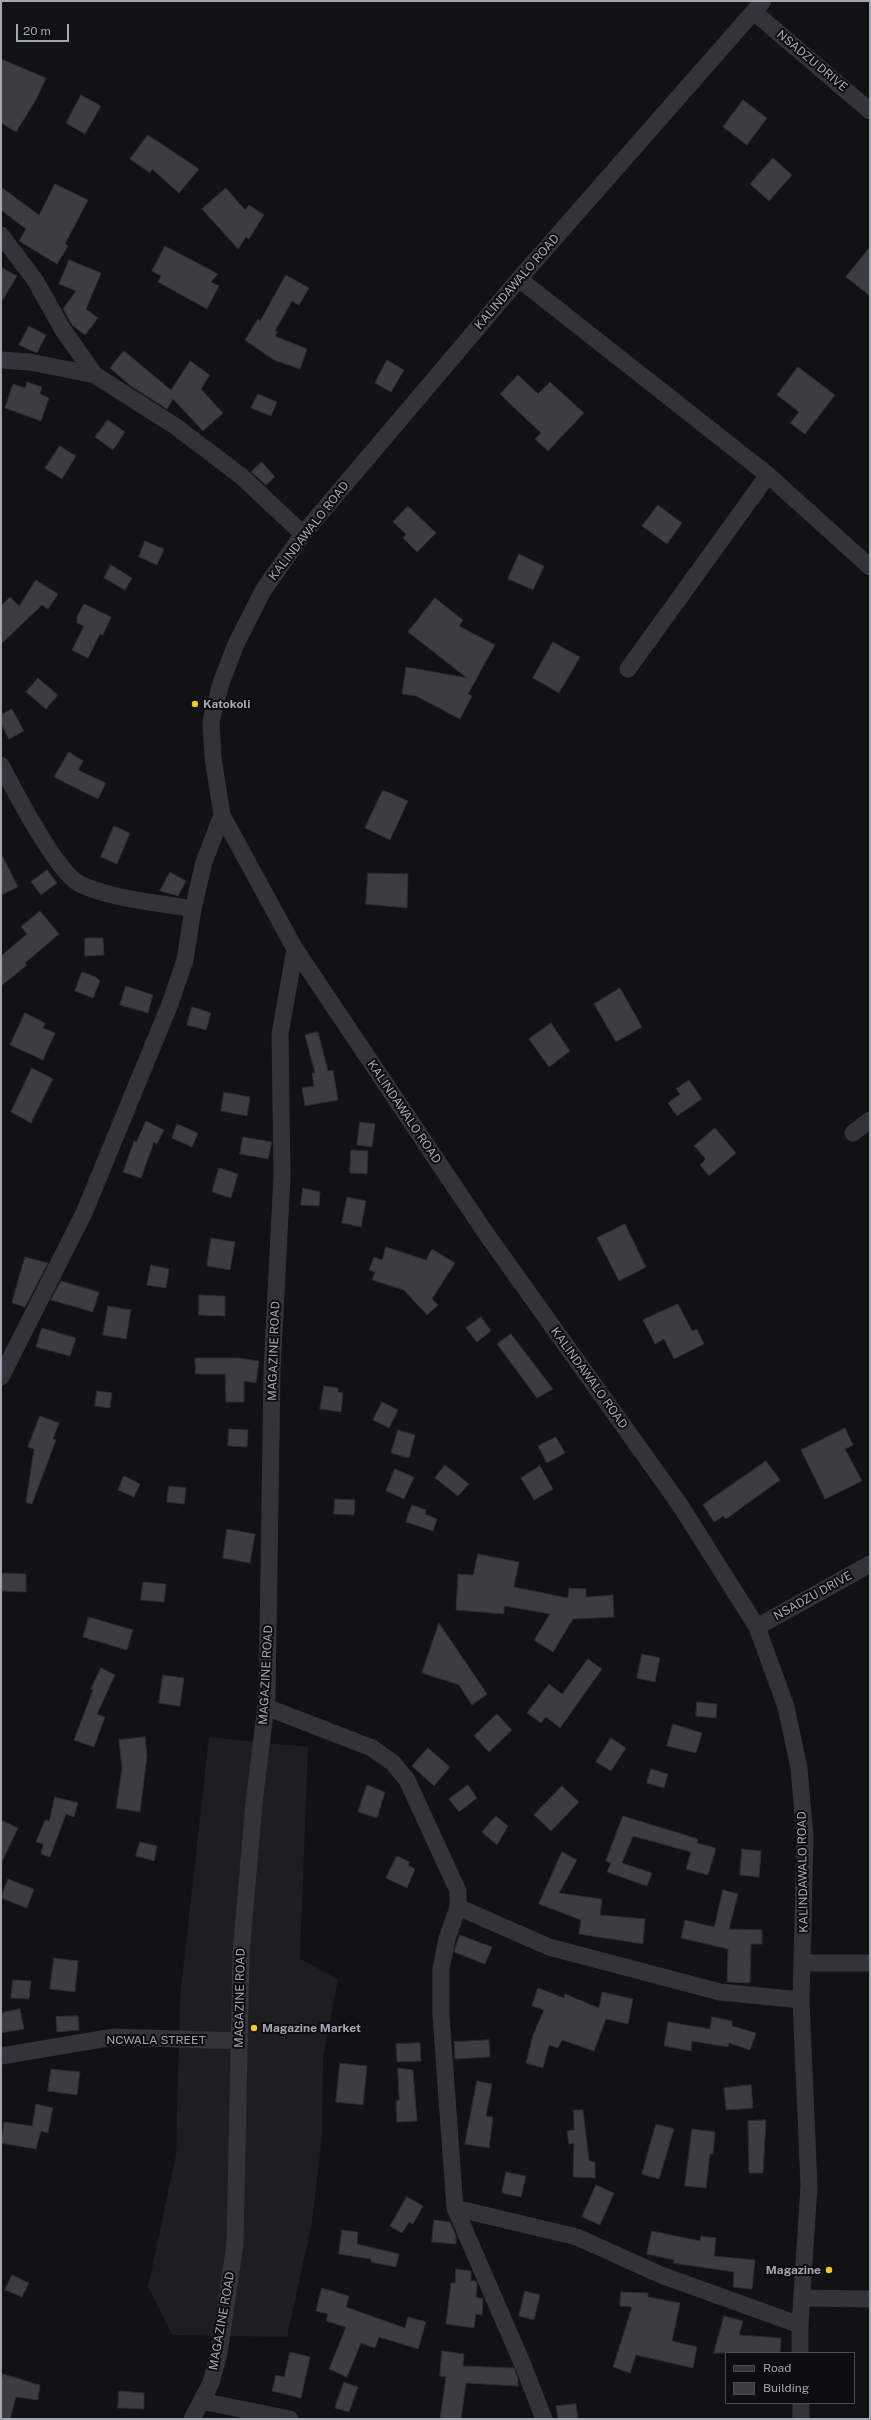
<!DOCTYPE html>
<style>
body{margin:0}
#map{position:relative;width:871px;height:2420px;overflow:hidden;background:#121214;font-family:"Public Sans",sans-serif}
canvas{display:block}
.frame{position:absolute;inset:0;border:2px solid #a3a7b4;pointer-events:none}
.legend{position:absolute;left:725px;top:2352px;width:130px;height:52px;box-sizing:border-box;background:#0d0d0f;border:1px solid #494b51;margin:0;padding:5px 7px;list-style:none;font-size:12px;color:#a3a7b4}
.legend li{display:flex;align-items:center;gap:8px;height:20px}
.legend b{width:20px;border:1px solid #494b51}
.scale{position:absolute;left:16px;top:24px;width:53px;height:18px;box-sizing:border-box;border:2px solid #a3a7b4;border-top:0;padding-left:5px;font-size:12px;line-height:14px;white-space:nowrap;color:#a3a7b4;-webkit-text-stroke:3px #0d0d0f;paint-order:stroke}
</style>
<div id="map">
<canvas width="871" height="2420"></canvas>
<div class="frame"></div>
<ul class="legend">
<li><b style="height:5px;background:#333339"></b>Road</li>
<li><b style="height:11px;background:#3c3c41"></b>Building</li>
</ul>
<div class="scale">20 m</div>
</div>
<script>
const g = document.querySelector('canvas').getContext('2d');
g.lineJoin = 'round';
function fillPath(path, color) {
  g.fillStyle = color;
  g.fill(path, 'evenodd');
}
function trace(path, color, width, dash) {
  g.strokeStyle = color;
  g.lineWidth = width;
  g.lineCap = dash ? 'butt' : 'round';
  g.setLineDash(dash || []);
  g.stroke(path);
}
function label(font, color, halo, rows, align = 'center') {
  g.font = font + ' "Public Sans",sans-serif';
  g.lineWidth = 4;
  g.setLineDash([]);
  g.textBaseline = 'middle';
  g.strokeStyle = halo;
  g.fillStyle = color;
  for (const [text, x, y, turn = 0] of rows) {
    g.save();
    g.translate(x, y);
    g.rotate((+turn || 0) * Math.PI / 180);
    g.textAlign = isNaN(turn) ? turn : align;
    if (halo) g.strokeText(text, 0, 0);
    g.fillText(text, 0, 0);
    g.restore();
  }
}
fillPath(new Path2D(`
 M209,1737L308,1747L300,1959L338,1979L323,2058L322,2136L312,2222L287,2337L172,2335L148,2287L176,2155L180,1998Z`), '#1e1e21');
const building = new Path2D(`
 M1,59L46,78L37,98L16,132L1,123Z
 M81,95L101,106L85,134L66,123Z
 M743,100L767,118L747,145L723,127Z
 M148,135L199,169L179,193L152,169L150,173L130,159Z
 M773,158L792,175L769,201L750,184Z
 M55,184L88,200L65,244L68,246L57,264L19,241L26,229L1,210V187L39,215Z
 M226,188L245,210L249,205L264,215L249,239L246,237L238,249L202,209Z
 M165,246L218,274L211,282L219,286L207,309L158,282L161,276L152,271Z
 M870,247V296L846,277Z
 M69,260L101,273L86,309L98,318L85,335L72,325L63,309L76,291L59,284Z
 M1,267L17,276L1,303Z
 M286,275L309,288L299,305L292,301L275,331L278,332L275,336L307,349L300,369L274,360L245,340L258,319L260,321Z
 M29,326L46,335L37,353L19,345Z
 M124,351L171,390L190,361L210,375L201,389L223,413L203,431L173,399L167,409L131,386L110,368Z
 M387,360L404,370L391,392L375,383Z
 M798,367L835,395L805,434L790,423L799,412L777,395Z
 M518,375L538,394L550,382L584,413L548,451L535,439L541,433L500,394Z
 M27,382L42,387L40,394L49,398L41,421L5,408L13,384L25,388Z
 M258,394L277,402L271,416L251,408Z
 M108,420L125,432L113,450L95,437Z
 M60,446L76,456L62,479L45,468Z
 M262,462L275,477L266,485L251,472Z
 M658,505L682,523L667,544L642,526Z
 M408,506L436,533L417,552L403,538L406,534L393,522Z
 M145,541L164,549L157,565L139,557Z
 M519,554L544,566L533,590L508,579Z
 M111,565L132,578L125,590L104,578Z
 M36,580L58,594L48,609L42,605L1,644V606L10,597L19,606Z
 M435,598L463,620L459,626L495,645L468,694L472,696L460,719L416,696L402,694L406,667L467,678L408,632Z
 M84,604L111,617L103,635L100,634L88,658L72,650L84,626L77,623V617Z
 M553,642L580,657L559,693L533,678Z
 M38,678L58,695L46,709L26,692Z
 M12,709L24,731L9,739L1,724V715Z
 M69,752L83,761L78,770L106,783L98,799L54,777Z
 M383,790L408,801L390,840L365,828Z
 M114,826L130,833L117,864L101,857Z
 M1,853L18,887L1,895Z
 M47,870L57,883L41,895L31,882Z
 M170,872L186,881L178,896L160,891Z
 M368,873L408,874L407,908L366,904Z
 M40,911L59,934L25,963L27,965L1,986V956L27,934L21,927Z
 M85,938H103L104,955L85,956Z
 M82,972L96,977L100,981L93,998L75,991Z
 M126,986L153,995L148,1013L120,1005Z
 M620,988L642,1027L616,1042L594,1004Z
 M192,1007L211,1013L206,1030L187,1025Z
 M25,1013L45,1023L43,1028L55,1033L43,1060L10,1045Z
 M551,1023L570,1051L549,1067L529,1039Z
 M318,1032L328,1071L333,1070L338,1100L305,1106L302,1088L314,1086L312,1073H315L305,1035Z
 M32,1068L53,1079L31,1123L11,1112Z
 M689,1080L702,1099L677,1116L668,1103L680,1094L676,1089Z
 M224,1092L250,1097L247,1116L221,1111Z
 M146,1121L164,1130L157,1144L154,1142L141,1178L123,1172L134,1141L136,1142Z
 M360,1122L375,1124L372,1147L357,1145Z
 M177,1124L198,1133L192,1147L172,1138Z
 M715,1128L736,1153L709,1176L700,1165L706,1159L694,1146Z
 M243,1137L272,1142L268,1159L240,1154Z
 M351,1150L368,1151L367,1174L350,1173Z
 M219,1168L238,1174L231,1198L212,1192Z
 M303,1188L320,1192L319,1206L301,1205Z
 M347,1197L366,1201L361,1227L342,1223Z
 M625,1224L646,1267L619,1281L597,1238Z
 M211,1238L235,1242L230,1270L207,1266Z
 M386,1247L426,1260L432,1249L455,1263L432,1299L438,1305L427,1315L404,1290L372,1280L375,1272L369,1270L374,1257L382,1260Z
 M25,1257L48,1263L25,1307L12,1303Z
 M151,1265L169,1269L166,1288L147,1285Z
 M61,1281L99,1292L93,1312L51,1300Z
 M199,1295L225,1296V1316L199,1315Z
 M678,1304L692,1331L697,1329L704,1344L674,1359L664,1339L655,1344L643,1320Z
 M108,1306L131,1310L126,1339L103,1335Z
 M481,1317L491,1331L477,1342L466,1328Z
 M42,1328L76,1338L70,1356L36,1347Z
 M511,1334L553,1389L537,1398L497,1344Z
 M195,1358H238L259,1361L256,1383L244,1381V1402H226L225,1374H196Z
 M324,1386L338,1388V1392L343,1393L341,1412L320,1409Z
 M97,1391L112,1393L110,1408L95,1406Z
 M382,1402L398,1410L389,1428L373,1420Z
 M40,1416L59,1423L53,1439L56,1440L32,1504L26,1502L34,1449L28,1447Z
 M845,1428L853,1445L845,1449L862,1481L825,1499L801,1450Z
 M229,1429L248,1430L247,1447L228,1446Z
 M398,1430L415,1435L409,1458L391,1453Z
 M556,1437L565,1453L547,1463L538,1446Z
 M766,1461L780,1480L726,1519L723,1516L714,1522L703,1505Z
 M445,1465L469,1484L458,1496L435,1478Z
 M540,1466L553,1489L534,1500L521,1478Z
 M395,1469L414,1477L404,1499L386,1491Z
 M124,1476L140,1484L134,1497L118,1490Z
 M169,1486L186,1488L184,1504L167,1502Z
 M335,1499L355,1500L354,1515L334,1514Z
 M412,1505L426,1510L425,1514L437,1519L433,1531L406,1522Z
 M227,1529L255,1534L250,1563L223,1558Z
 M478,1554L519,1562L514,1587L568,1598L569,1588L586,1589V1597L613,1595L614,1617L573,1619L553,1652L534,1640L550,1614L504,1606V1614L456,1610L458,1574L473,1575Z
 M1,1573L26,1574V1592L1,1591Z
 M143,1582L166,1584L164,1602L141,1600Z
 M89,1617L133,1630L127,1650L83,1637Z
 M439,1623L487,1694L472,1705L459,1685L422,1673Z
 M642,1654L660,1658L655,1682L637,1678Z
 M588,1659L602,1669L560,1728L546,1717L541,1723L527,1713L549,1684L562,1694Z
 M101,1668L115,1675L97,1714L105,1717L94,1747L74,1740L93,1690L91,1689Z
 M163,1675L184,1678L180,1706L159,1703Z
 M697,1702L717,1704L716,1718L696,1716Z
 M497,1714L512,1730L489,1752L474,1736Z
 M673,1724L702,1733L696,1753L667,1746Z
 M145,1737L147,1756L140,1812L116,1808L122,1769L119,1740Z
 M611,1738L626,1748L611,1771L596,1762Z
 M428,1748L450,1767L434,1786L412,1766Z
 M651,1769L668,1774L664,1788L647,1783Z
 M367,1785L385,1792L377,1818L358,1812Z
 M468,1785L477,1798L459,1812L449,1799Z
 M562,1786L579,1802L551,1831L534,1815Z
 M55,1797L78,1803L74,1817L66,1814L50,1857L41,1854L43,1844L36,1842L45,1820L49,1821Z
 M496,1816L508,1826L497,1845L482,1832Z
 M623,1816L698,1839L697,1843L716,1848L708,1875L686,1869L691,1852L633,1836L622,1863L652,1873L647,1886L607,1872L611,1863L606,1861Z
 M1,1820L18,1828L1,1864Z
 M140,1842L157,1846L154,1861L136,1856Z
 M742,1849L761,1851L759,1877L740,1875Z
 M562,1852L577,1860L559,1893L602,1899L600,1915L645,1919L643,1944L579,1934L581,1920L539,1904Z
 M397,1856L410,1862L408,1865L415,1869L407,1888L386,1878Z
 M8,1879L34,1889L27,1908L1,1898Z
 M723,1890L738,1894L729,1929L762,1930V1944H751L750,1983L727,1982L728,1949L681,1938L685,1920L714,1927Z
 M460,1935L492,1947L485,1964L454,1952Z
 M54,1958L78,1961L75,1992L50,1989Z
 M13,1980L31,1981L29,1999L11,1998Z
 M538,1988L564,1998L565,1994L599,2008L602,1992L633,1999L628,2024L606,2019L594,2051L562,2040L558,2048L549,2045L543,2068L526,2063L533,2035L544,2010L532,2006Z
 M20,2009L24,2029L1,2033V2013Z
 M78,2016L79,2030L57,2032L56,2017Z
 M712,2017L732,2021V2026L756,2033L750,2050L729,2043L728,2047L692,2041L691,2051L664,2046L668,2022L710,2029Z
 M489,2040L490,2057L455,2059L454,2042Z
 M420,2043L421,2061L397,2062L396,2044Z
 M340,2063L367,2066L363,2105L336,2102Z
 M398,2068L413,2070L417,2121L397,2122L396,2101L399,2100Z
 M51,2069L80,2072L77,2095L48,2091Z
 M477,2081L492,2084L486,2116L493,2117L489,2148L465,2144Z
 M751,2085L753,2108L726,2110L724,2088Z
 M36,2104L53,2108L48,2133L41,2131L36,2149L1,2143L4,2122L32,2126Z
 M574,2110H583L589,2161L595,2162V2178L573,2177L574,2143L569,2144L567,2131L574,2130Z
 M766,2120L763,2173H749L748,2121Z
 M656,2124L674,2129L659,2179L642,2174Z
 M692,2129L715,2132L713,2154H710L706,2188L685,2186Z
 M506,2172L526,2176L521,2197L502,2193Z
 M596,2185L614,2193L600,2225L582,2217Z
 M407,2197L423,2206L413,2224L409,2222L402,2233L390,2226Z
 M434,2220L450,2222L456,2236V2244L432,2242Z
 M342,2230L358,2232L357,2244L399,2254L396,2267L371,2262V2259L339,2254Z
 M652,2231L700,2241L701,2236L716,2238L714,2256L755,2260L752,2289L733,2287L734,2272L673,2263L674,2260L647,2254Z
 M456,2269L471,2271V2281H476L477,2284L476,2297L483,2299L482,2315L476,2314L474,2328L446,2324L451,2283H455Z
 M12,2275L29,2283L22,2297L5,2290Z
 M322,2288L349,2296L346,2307L405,2328L408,2317L426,2322L418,2349L379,2337L375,2348L361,2343L347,2377L329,2369L346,2327L326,2321L328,2314L316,2311Z
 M525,2291L540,2295L534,2320L519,2316Z
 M621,2292L648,2293V2297L680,2303L672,2341L697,2347L693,2368L636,2355L630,2373L613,2367L632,2307L620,2306Z
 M724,2316L743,2321L739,2335L781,2338L780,2353H714Z
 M442,2351L464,2354L463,2366L514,2368L518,2379V2386L466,2383L461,2419H440L446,2377L440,2376Z
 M290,2352L310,2357L301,2398L272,2391L276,2375L284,2377Z
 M3,2374L40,2385L38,2400L16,2397L10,2419H1V2382Z
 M344,2382L358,2387L349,2412L335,2408Z
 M119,2391L144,2393V2409L118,2408Z
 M576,2404L578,2419H558L556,2406Z`);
fillPath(building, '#3c3c41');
trace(building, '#2c2c30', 1);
trace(new Path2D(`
 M763,1L519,279L303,534L264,589L236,644L221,683L211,721L213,758L222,815L295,949L485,1232L680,1505L757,1627L786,1707L799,1768L805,1837L801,2000L809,2186L800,2325V2353
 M754,12L870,111
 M1,235L35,280L63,330L95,375L175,426L241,476L303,534
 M519,279L768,475L870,567
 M1,360L30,362L95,375
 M628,669L768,475
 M1,765C14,790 57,873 80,884C114,900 157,902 193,909
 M853,1133L870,1120
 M1,1377L84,1213L170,1004L185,960L193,909L204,862L222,815
 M757,1627L870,1564
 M266,1707L372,1748L393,1763L407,1780L458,1891V1907L447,1939L441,1969V2016L455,2208L523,2365L544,2419
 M458,1907L549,1947L720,1992L801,2000
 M802,1963H870
 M1,2056L114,2037L240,2041
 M455,2208L577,2237L661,2275L800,2325
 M803,2298L870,2299
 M201,2401L290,2419
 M801,2403V2419
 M192,2419L211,2383L219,2353L235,2244L241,1954L254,1803L267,1697L272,1371L282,1176L280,1034L295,949`), '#333339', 17);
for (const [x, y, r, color] of [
 [195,704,4,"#f3c62b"],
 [254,2028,4,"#f3c62b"],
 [829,2270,4,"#f3c62b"]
]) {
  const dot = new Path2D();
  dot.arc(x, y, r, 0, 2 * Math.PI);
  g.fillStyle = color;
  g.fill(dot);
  trace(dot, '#0d0d0f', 1.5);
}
label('12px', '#a3a7b4', '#0d0d0f', [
 ["NSADZU DRIVE",812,61,40],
 ["KALINDAWALO ROAD",517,282,-49],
 ["KALINDAWALO ROAD",309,531,-52],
 ["KALINDAWALO ROAD",404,1112,56],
 ["MAGAZINE ROAD",274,1351,-88],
 ["KALINDAWALO ROAD",589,1378,54],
 ["NSADZU DRIVE",813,1596,-29],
 ["MAGAZINE ROAD",266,1675,-87],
 ["KALINDAWALO ROAD",803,1872,-91],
 ["MAGAZINE ROAD",240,1998,-89],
 ["NCWALA STREET",156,2040],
 ["MAGAZINE ROAD",222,2321,-80]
]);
label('bold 12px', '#a3a7b4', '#0d0d0f', [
 ["Katokoli",203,704],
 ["Magazine Market",262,2028],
 ["Magazine",821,2270,"right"]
], 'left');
</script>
